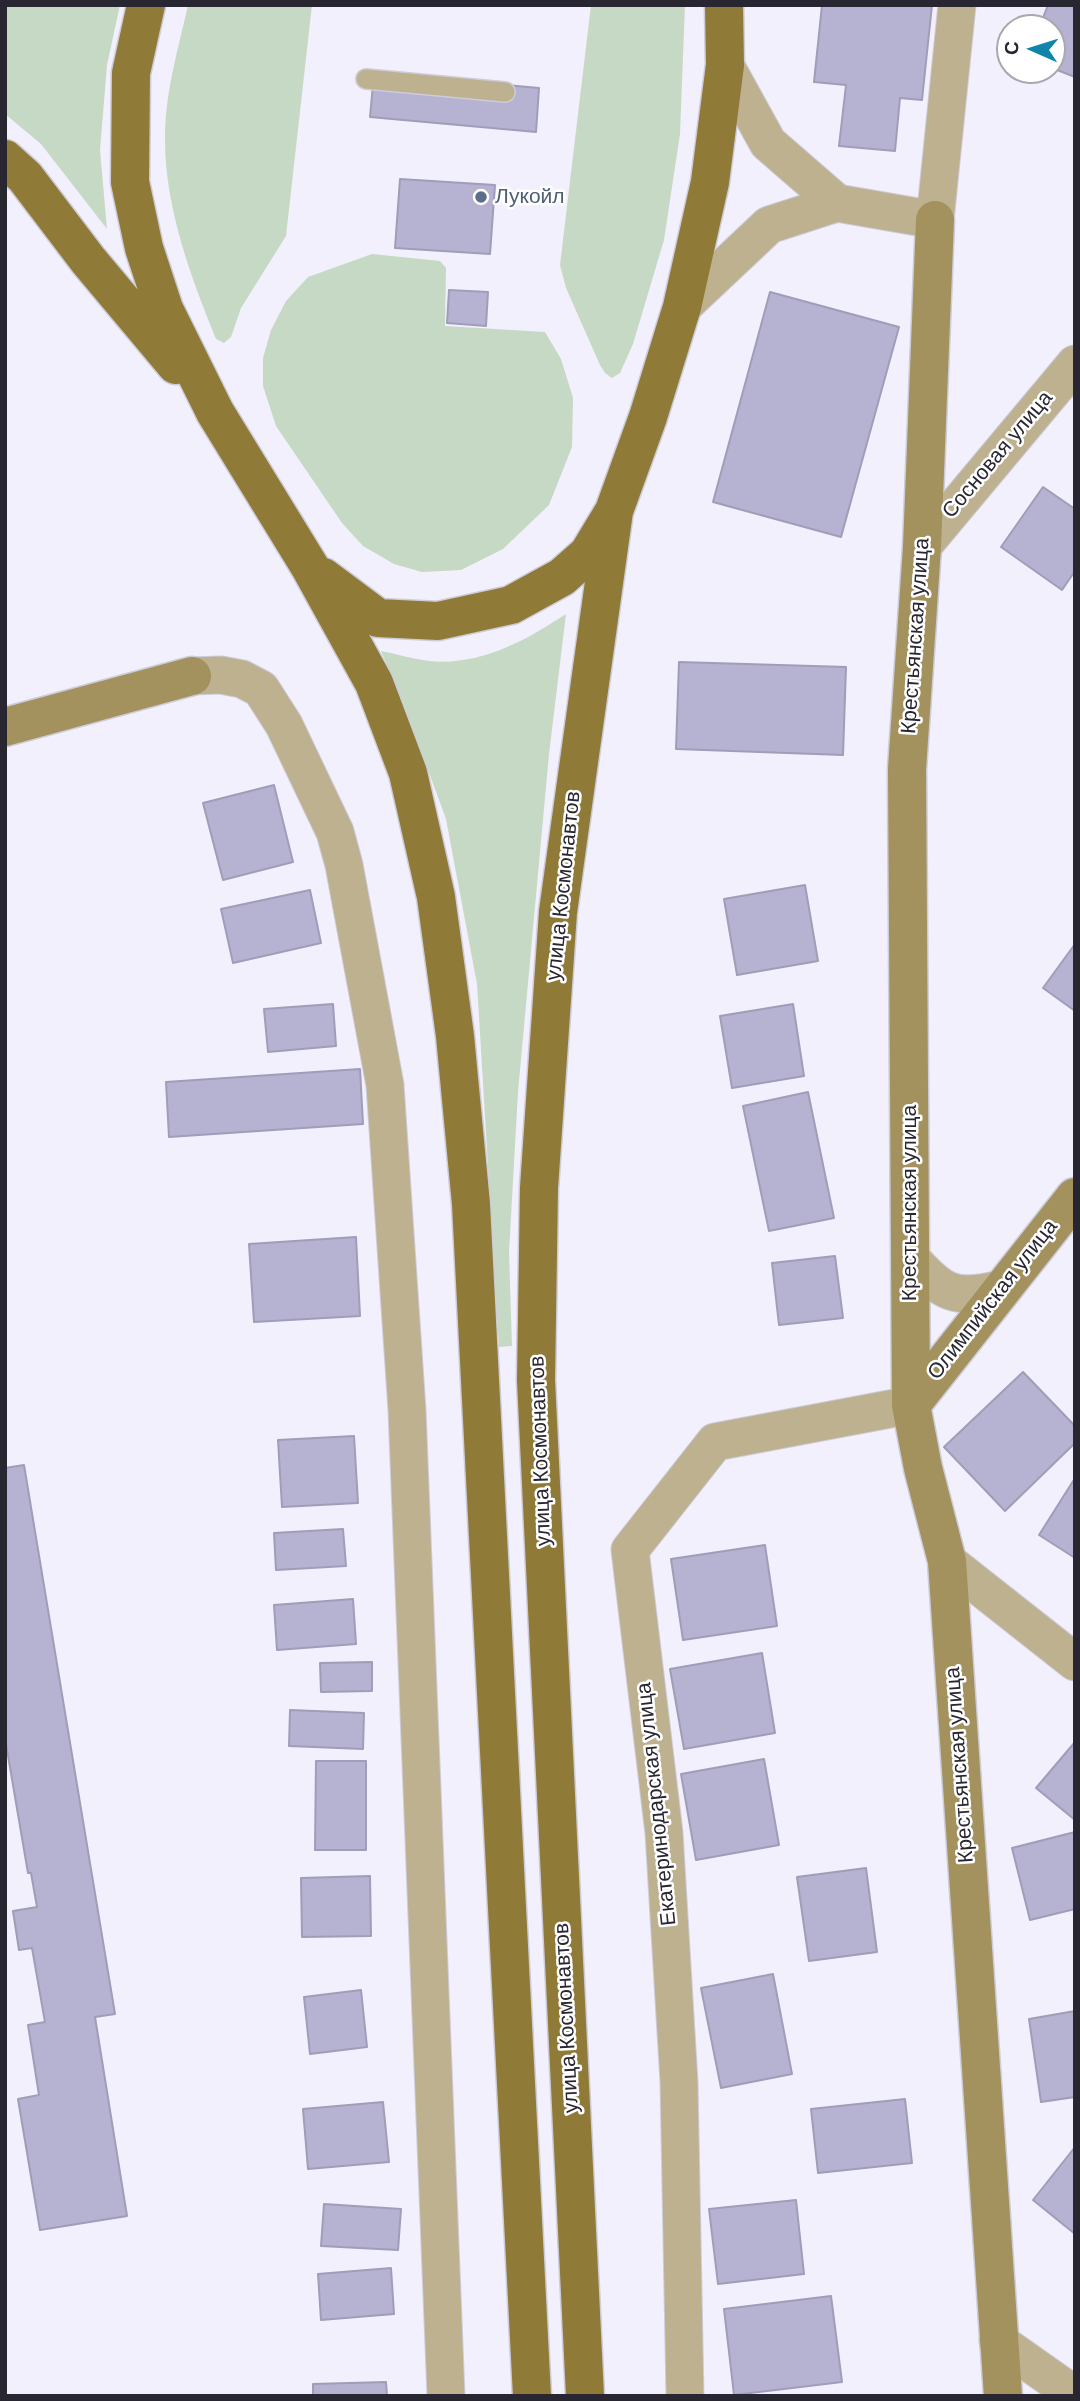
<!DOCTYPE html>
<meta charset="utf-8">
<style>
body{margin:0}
#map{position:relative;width:1080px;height:2401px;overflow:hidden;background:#f2f0fd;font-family:Helvetica,sans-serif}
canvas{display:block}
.frame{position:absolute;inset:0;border:7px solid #272631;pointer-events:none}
.north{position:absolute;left:996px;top:14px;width:70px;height:70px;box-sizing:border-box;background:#fff;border:2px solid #a9a8ad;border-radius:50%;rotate:273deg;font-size:19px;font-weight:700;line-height:28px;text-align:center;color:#272631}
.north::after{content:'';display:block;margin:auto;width:24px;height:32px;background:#0f85ab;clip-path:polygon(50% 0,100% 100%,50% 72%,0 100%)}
</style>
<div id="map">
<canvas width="1080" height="2401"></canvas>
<div class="frame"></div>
<div class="north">С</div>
</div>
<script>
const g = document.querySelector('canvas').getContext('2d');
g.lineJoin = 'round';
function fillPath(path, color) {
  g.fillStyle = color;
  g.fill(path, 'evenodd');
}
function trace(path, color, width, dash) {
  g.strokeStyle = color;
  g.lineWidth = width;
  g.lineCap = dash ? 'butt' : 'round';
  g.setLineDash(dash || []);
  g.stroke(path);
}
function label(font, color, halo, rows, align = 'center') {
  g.font = font + ' Helvetica,sans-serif';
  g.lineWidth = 5;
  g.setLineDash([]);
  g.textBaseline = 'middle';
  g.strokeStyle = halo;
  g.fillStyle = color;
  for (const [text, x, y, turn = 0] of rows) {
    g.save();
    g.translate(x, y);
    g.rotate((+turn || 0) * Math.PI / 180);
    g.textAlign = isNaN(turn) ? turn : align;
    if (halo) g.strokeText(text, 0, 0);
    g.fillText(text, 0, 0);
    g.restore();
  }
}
fillPath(new Path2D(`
 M5,5H120L107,65L100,150L107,229L41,144L5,114Z
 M188,5H312L286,236L241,308L231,337L224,343L216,339C191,277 166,211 165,143C164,96 178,50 188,5Z
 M591,5H685L680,134L664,240L633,344L620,373L612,378L605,373L600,365L566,288L560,265Z
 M372,254L440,261L446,268L445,326L545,332L561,359L573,398L572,447L549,505L503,549L461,570L422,572L394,564L363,546L342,523L276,426L263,386V358L271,330L286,301L308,277Z
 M566,614L549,754L518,1092L509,1252L512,1346L499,1347L477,984L446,819L403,702L381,651C397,654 413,659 429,661C480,666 525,641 566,614Z`), '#c6d9c5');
const building = new Path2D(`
 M822,5H932L922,100L900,98L895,151L839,146L846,85L814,82Z
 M1048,5H1075V77L1052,68V28H1039Z
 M374,73L539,88L536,132L370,117Z
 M400,179L495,185L490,254L395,248Z
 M449,290L488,292L486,326L447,323Z
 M770,292L899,327L841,537L713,502Z
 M1043,487L1075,509V571L1062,590L1001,547Z
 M679,662L846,667L843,755L676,749Z
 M274,785L293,862L223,880L203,803Z
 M805,885L818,961L737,975L724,899Z
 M310,890L321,943L233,963L221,909Z
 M1075,944V1011L1043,988Z
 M333,1004L336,1046L268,1052L264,1009Z
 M793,1004L804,1076L732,1088L720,1016Z
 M360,1069L363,1124L169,1137L166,1082Z
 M808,1092L834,1218L769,1231L743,1106Z
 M356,1237L360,1316L254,1322L249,1244Z
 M835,1256L843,1318L779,1325L772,1263Z
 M1023,1372L1075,1426V1443L1005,1511L944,1447Z
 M354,1436L358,1503L282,1507L278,1440Z
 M24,1465L115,2014L95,2017L127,2216L40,2230L18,2099L39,2095L28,2025L45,2022L32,1948L19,1950L13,1911L37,1907L31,1873H28L5,1738V1468Z
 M1075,1478V1558L1039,1535Z
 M343,1529L346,1566L276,1570L274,1533Z
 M765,1545L777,1626L683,1640L671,1559Z
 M353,1599L356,1644L277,1650L274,1605Z
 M762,1653L775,1733L684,1749L670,1669Z
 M372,1662V1691L321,1692L320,1663Z
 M290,1710L364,1713L363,1749L289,1746Z
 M1075,1742V1820L1036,1788Z
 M764,1759L779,1845L696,1860L681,1774Z
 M316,1761H366V1850H315Z
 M1075,1832V1909L1030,1920L1012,1848Z
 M866,1868L877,1952L809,1961L797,1877Z
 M370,1876L371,1936L302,1937L301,1878Z
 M773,1974L792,2074L721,2088L701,1988Z
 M361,1990L367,2047L310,2054L304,1997Z
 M1075,2011V2097L1041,2102L1029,2019Z
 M905,2099L912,2163L818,2173L811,2109Z
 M383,2102L389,2162L308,2169L303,2109Z
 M1075,2147V2234L1033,2200Z
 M796,2200L804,2274L718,2284L709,2209Z
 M324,2204L401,2209L398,2250L321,2246Z
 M391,2268L394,2314L321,2320L318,2274Z
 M831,2296L842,2382L734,2395L724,2309Z
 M386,2382L387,2396H313V2384Z`);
fillPath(building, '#b6b2d2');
trace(building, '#a09cb9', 2);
const lane = new Path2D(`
 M366,79L505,92`);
const street = new Path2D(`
 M725,65L768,143L837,203
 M682,307L769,225L837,203L935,220L957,5
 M922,547L1075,364
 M192,676L221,675L242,679L261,689L284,725L335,832L344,865L385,1085L407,1410L446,2396
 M911,1258C942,1294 955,1300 1001,1289
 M947,1561L1075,1662
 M998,2341L1075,2395
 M685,2396L679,2082L664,1833L630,1550L715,1442L911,1405`);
const secondary = new Path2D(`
 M935,220L922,547L907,769L911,1405L923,1468L947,1561L1003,2396
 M5,727L192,676
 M911,1405L1075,1197`);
const primary = new Path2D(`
 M146,5L131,73L130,182L144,248L164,309L215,412L310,567L374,683L408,773L436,897L455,1036L471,1204L532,2396
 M5,159L25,177L88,260L176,365
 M323,577L378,618L438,621L511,605L562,577L588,554L614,511L648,417L682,307L710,182L725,65L724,5
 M585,2396L536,1380L539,1188L558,912L614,511`);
trace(lane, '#cdccd8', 22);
trace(street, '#cdccd8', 39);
trace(secondary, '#cdccd8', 41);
trace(primary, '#cdccd8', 41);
trace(lane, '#bdb190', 19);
trace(street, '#bdb190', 37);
trace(secondary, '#a3915e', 38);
trace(primary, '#907a37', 38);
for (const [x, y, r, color] of [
 [481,197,7,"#5c6f8a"]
]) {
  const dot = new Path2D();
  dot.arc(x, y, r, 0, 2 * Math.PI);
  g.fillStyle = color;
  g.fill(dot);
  trace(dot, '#fff', 2.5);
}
label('21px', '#4e5e75', '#fff', [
 ["Лукойл",495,197]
], 'left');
label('21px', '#272631', '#fff', [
 ["Сосновая улица",998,455,-50],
 ["Крестьянская улица",916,636,-86],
 ["улица Космонавтов",564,886,-84],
 ["Крестьянская улица",910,1203,-90],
 ["Олимпийская улица",993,1300,-52],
 ["улица Космонавтов",541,1451,-92],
 ["Крестьянская улица",960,1765,-94],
 ["Екатеринодарская улица",657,1804,-96],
 ["улица Космонавтов",567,2018,-93]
]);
</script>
